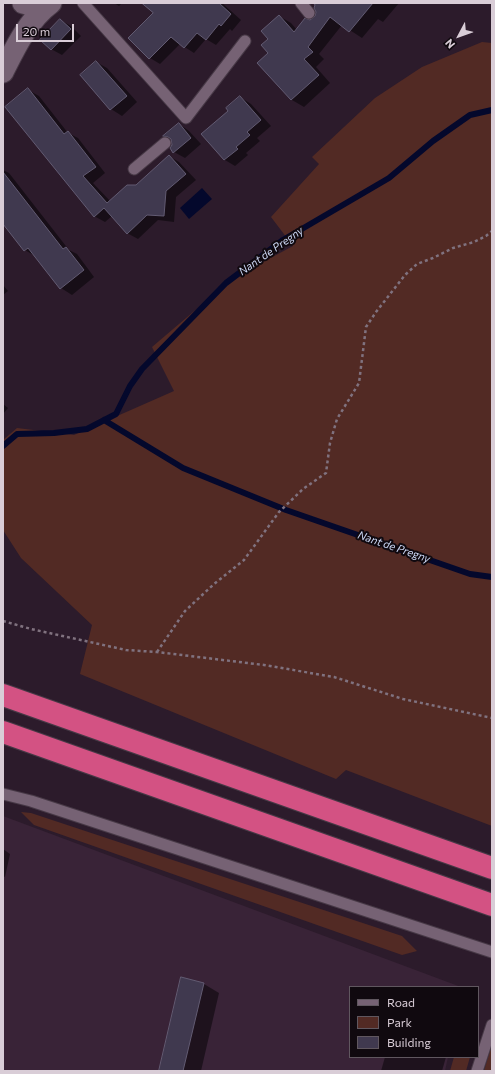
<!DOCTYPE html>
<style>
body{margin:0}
#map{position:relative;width:495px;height:1074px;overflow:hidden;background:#2c1b2b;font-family:Commissioner,sans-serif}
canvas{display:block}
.frame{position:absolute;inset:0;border:4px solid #d9cdd7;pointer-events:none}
.legend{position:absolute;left:349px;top:986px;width:130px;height:72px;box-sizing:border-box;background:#10090f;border:1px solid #60575f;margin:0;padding:5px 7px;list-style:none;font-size:12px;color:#d9cdd7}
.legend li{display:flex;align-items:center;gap:8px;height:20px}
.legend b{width:20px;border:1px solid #60575f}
.north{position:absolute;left:439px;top:16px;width:40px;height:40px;-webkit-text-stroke:3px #10090f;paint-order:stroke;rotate:229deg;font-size:11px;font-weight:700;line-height:16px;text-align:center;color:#d9cdd7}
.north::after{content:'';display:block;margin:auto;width:14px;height:18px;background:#d9cdd7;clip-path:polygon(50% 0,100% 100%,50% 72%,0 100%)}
.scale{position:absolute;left:16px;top:24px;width:58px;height:18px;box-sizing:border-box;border:2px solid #d9cdd7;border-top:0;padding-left:5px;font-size:12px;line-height:14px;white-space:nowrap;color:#d9cdd7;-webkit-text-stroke:3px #10090f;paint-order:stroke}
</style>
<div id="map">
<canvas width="495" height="1074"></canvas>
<div class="frame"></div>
<ul class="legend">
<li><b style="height:5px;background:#766274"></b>Road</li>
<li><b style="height:11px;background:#522a24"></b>Park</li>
<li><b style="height:11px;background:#40394f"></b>Building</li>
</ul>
<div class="north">N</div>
<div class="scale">20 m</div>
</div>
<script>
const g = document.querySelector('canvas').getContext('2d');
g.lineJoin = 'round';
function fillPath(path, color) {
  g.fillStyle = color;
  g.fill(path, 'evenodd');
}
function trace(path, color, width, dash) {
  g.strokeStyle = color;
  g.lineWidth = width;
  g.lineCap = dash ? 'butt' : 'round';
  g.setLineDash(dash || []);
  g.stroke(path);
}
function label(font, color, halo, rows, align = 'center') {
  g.font = font + ' Commissioner,sans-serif';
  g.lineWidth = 4;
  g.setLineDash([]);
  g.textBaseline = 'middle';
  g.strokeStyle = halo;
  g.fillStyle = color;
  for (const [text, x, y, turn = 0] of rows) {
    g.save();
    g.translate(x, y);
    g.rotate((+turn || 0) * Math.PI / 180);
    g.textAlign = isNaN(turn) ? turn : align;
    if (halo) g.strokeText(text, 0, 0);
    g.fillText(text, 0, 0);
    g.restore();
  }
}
fillPath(new Path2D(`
 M3,816L461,987H350V1057H448L445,1071H3Z`), '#392337');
fillPath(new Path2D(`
 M482,42L492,43V826L346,770L336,779L80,674L92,625L21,558L3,530V440L17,428L74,435L174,391L152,347L233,278L293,246L271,217L319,164L312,157L375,98L422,67Z
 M21,812L31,813L402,936L417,951L402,955L34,825Z
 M492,1044V1071H484Z
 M454,1057H470L466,1071H450Z`), '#522a24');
fillPath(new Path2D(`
 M202,188L212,199L189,219L180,208Z`), '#04082c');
fillPath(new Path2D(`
 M114,3H122L119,6Z
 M144,3H222L241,20L232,31L230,29L216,45L206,39L194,53L180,44L160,64L150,58L155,13Z
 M314,3H399L383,22L378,19L362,38L342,25L319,54L324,59L316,67L330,83L304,107L292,100L258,63L269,54V39L279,16L291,23L297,30L314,19L317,12V5Z
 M60,20L71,26L81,36L62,55L51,49Z
 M96,62L107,68L137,102L122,116L111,109L81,75Z
 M28,90L39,96L68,133L78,138L105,173L93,183L110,201L136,186L169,156L179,162L196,180L176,197L174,222L158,220L138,239L127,233L112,216L105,222L94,216Z
 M240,97L251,104L271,126L257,138L260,141L246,153L248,155L235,166L225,160L202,134L230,111Z
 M179,124L189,131L201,144L185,158L174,152L172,140L165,136Z
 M3,170L9,173L69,250L77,254L94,277L72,295L61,288L35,256L25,250L3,222Z
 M3,285L8,291L3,295Z
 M3,404L8,408L3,414Z
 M3,849L10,854L5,877L3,876Z
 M204,984L219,993L201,1071H160Z
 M385,1057H446L442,1071H381Z`), '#0007');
trace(new Path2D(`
 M104,420L183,468L286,510L470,574L492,577
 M3,446L17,434L54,433L87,429L116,414L130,386L142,369L226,283L283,240L389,178L433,141L470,115L492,110`), '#04082c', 6);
const building = new Path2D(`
 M142,3H219L231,14L221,26L219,24L206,40L197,33L184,48L171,37L149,59L128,38L153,13Z
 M313,3H373L349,32L330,17L308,47L313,52L304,59L319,75L291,100L257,63L268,53L261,45L268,39L261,31L279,15L294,32L305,18L310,20L315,16L316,12L314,8L315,5Z
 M60,19L71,29L51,50L40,40Z
 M96,61L127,96L110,110L80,75Z
 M28,88L64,134L68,131L96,167L83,176L107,203L127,185H136L169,155L186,174L166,191L164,216L147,215L127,234L104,208L94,217L5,107Z
 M240,96L261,120L247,132L250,135L236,147L238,149L224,160L201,134L228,111L226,108Z
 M179,123L191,138L173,153L170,148L172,145L171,139L168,137L163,136Z
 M3,172L63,249L66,247L84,270L60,289L28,248L24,251L3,224Z
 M181,977L204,983L183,1071H159Z`);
fillPath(building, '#40394f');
trace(building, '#625b72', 1);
const service = new Path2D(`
 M83,3L186,118L245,41
 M301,3L309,13
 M134,169L165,143
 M3,794L31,801L492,952
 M477,1071L492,1025`);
const minor = new Path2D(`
 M23,3L44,8
 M3,72C15,48 28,20 51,3`);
const motorway = new Path2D(`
 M3,695L492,868
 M3,732L492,905`);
trace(service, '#473946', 13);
trace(minor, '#473946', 23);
trace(motorway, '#473946', 24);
trace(new Path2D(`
 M3,621L31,629L126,650L157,652L264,665L334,677L403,699L492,718
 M157,652L185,611L214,584L244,560L279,512L303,489L326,473L330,443L337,419L359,383L366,327L376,312L405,275L417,264L433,258L453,248L474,242L486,236L492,231`), '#80727f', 2.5, [3, 3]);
trace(service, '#766274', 11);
trace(minor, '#766274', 21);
trace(motorway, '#d35283', 22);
label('italic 11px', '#cbd6f3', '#10090f', [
 ["Nant de Pregny",271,251,-35],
 ["Nant de Pregny",394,547,19]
]);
</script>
